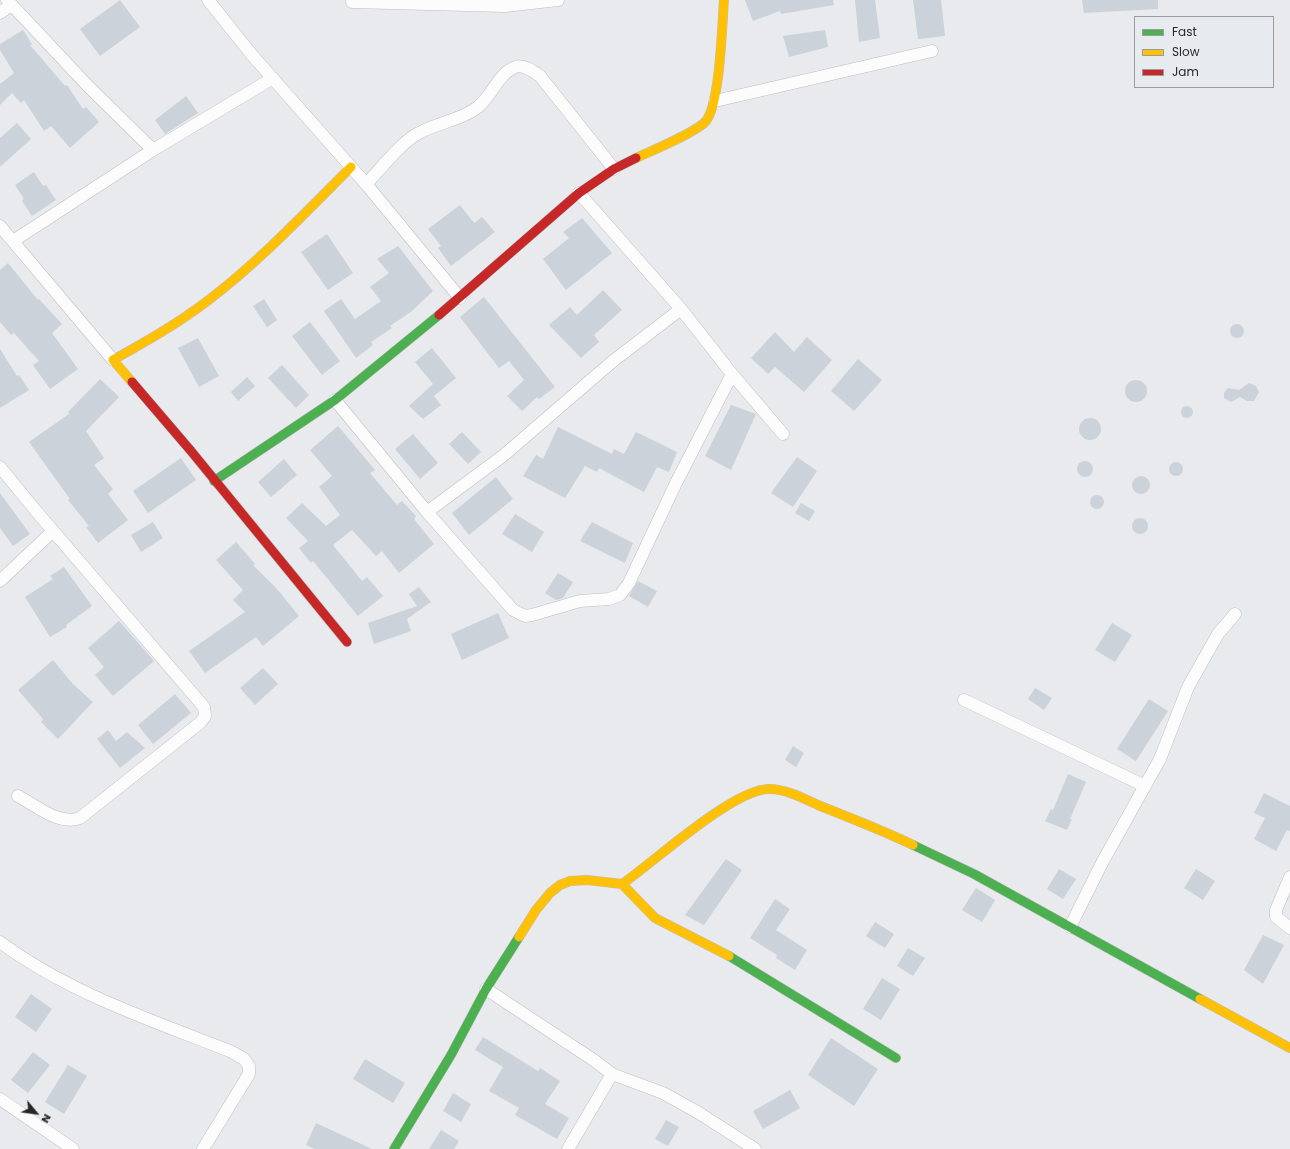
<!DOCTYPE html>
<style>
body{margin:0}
#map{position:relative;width:1290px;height:1149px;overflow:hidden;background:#e8eaed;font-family:Poppins,sans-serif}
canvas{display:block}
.legend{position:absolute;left:1134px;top:16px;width:140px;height:72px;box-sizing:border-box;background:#e7eaee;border:1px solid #9a9c9f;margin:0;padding:5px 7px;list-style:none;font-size:12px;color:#262729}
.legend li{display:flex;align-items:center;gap:8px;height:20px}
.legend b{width:20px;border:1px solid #9a9c9f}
.north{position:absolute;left:16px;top:1093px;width:40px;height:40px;-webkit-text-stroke:3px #e7eaee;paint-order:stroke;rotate:119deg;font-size:11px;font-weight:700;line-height:16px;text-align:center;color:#262729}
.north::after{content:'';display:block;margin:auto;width:14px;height:18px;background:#262729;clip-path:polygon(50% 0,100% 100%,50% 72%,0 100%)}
</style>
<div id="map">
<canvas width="1290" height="1149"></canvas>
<ul class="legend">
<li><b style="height:5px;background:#4caf50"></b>Fast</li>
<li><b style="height:5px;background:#ffc107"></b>Slow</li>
<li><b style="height:5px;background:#c62828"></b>Jam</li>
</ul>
<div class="north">N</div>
</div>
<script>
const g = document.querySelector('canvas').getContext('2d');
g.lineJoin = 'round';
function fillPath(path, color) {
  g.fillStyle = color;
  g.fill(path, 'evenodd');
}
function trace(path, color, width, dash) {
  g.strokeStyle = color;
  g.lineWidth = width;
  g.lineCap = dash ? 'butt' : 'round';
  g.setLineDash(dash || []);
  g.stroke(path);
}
fillPath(new Path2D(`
 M120,0L140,27L100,56L80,29Z
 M745,0H833L834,5L781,14L780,11L753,21Z
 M855,0H875L880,38L859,42Z
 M913,0H941L945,36L918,39Z
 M1082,0H1158V9L1084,13Z
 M23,30L32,44L30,45L65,86L67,85L83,109L86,107L99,122L70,148L51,126L44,131L24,100L21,103L12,93L0,105V84L14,73L0,50V44Z
 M825,30L828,47L789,57L783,36Z
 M186,96L198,113L165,134L155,120Z
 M17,123L31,139L0,167V138Z
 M34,172L43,186L46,185L56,200L32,216L22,201L24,199L15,185Z
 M460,205L474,223L482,217L495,232L451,266L438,248L441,246L428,229Z
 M582,218L612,253L566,290L543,259L569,238L563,232Z
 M327,234L353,273L328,290L301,252Z
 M398,246L433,291L412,311L390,326L392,328L371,342L373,345L356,358L324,311L341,299L355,319L381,301L370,287L389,273L377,259Z
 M8,263L38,300L39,299L62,324L52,333L78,369L50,389L33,365L39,361L14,333L11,335L0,322V270Z
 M603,290L622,310L594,335L599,342L581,358L549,325L570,307L577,315Z
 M484,297L555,387L539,399L537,397L522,411L507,396L524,380L509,361L499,368L460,317Z
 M264,299L277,320L267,327L253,306Z
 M310,322L340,361L322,375L292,336Z
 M1230 331a7 7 0 1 1 14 0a7 7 0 1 1-14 0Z
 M775,332L794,352L807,337L832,360L804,392L775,367L768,374L751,358Z
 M198,338L219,376L199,387L178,348Z
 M432,348L456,378L434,396L441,405L423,419L409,406L433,384L415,362Z
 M0,349L17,376L19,375L29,390L0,408Z
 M858,359L882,380L854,411L831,391Z
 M282,365L309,395L296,408L268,378Z
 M247,377L255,386L238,401L231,392Z
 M100,379L119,397L86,431L104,458L94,465L113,489L108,494L128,520L98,543L86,527L89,526L68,500L70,499L29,442L69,414L68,412Z
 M1125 391a11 11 0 1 1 22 0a11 11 0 1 1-22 0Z
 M1249,383L1256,386L1259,392L1254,401H1247L1240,397L1231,402L1224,398V393L1228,388L1239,390Z
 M731,405L756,414L731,470L705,456Z
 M1181 412a6 6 0 1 1 12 0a6 6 0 1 1-12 0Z
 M1079 429a11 11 0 1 1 22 0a11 11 0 1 1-22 0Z
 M338,426L375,470L370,473L397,505L402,501L416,516L414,519L434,544L399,573L382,551L376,556L352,530L333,545L362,581L367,577L383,596L358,616L313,561L311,563L299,548L308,541L286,518L302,503L326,526L340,515L319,487L332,476L310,450Z
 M558,427L612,454L614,449L624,454L636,432L677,452L669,472L657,467L644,492L599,468L597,472L585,466L565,498L523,476L536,455L543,459Z
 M462,432L481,452L468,464L449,444Z
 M413,434L438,463L420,479L395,449Z
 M797,457L817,471L793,507L771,493Z
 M181,458L196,480L148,513L133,491Z
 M284,459L297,475L271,497L258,482Z
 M1077 469a8 8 0 1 1 16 0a8 8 0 1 1-16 0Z
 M1169 469a7 7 0 1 1 14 0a7 7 0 1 1-14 0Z
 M1132 485a9 9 0 1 1 18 0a9 9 0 1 1-18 0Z
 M496,477L513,499L469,535L452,513Z
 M0,493L30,534L13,546L0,528Z
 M1090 502a7 7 0 1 1 14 0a7 7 0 1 1-14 0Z
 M801,503L815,511L809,521L795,513Z
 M515,514L544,532L532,552L502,534Z
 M1132 526a8 8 0 1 1 16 0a8 8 0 1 1-16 0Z
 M153,522L163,538L141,552L131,535Z
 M592,522L633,543L625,563L580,541Z
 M236,542L255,564L253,565L277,589L299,616L263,646L256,637L205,673L189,651L245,612L233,600L243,590L216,560Z
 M64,567L92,606L66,625L67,627L50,637L25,597L53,579L50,576Z
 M558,573L573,582L563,598L556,600L545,593Z
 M638,581L657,591L648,607L629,596Z
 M419,587L431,602L407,619L411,631L374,644L368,623L417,606L409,594Z
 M498,613L509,638L462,660L451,634Z
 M119,621L154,661L113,696L95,675L104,667L88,648Z
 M1112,623L1132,635L1115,662L1095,650Z
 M53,660L73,684L93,702L58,739L41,722L43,719L18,690Z
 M263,668L278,684L255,705L240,688Z
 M1035,688L1052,698L1044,710L1028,699Z
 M175,694L191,713L153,744L138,725Z
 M1149,699L1168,711L1136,761L1117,749Z
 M108,730L116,741L127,732L145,748L120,768L97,739Z
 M793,746L804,753L796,767L785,760Z
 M1068,774L1086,782L1070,819H1072L1067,830L1045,821L1051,809L1053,810Z
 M1264,793L1290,806V831L1287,830L1276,851L1254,839L1265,818L1254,813Z
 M726,859L742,870L704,925L685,915Z
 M1059,869L1076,879L1063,899L1047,889Z
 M1196,869L1215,881L1203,900L1184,888Z
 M976,888L995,900L982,922L962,910Z
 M775,899L790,909L776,930L807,950L795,970L776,958L777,955L750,938Z
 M875,922L894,934L885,948L866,936Z
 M1263,935L1284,945L1263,984L1244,970Z
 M908,948L925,958L913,976L897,966Z
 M882,978L900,989L881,1020L863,1009Z
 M31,994L52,1009L36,1032L15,1017Z
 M483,1037L538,1071L540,1068L560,1081L545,1104L569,1118L557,1139L515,1115L519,1108L489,1091L503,1067L475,1050Z
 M831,1038L878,1069L854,1106L808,1075Z
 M33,1052L50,1065L28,1093L11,1080Z
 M365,1059L405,1083L393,1103L353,1079Z
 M68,1065L87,1076L64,1114L45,1102Z
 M790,1090L800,1108L763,1129L753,1111Z
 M453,1093L471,1104L461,1122L443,1111Z
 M666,1120L679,1127L668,1146L655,1139Z
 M316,1123L372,1149H315L306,1145Z
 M441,1130L459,1141L454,1149H429Z`), '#cbd2da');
const street = new Path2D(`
 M7,0L88,86L153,150
 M208,0L252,55L366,184L460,298
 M352,2L505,6L558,0
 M0,13L11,5
 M715,101L932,51
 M366,184C380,170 402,141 419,133C438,122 460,121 478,107C492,96 498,74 515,67C523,64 533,71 540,76L614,169
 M579,193L681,309L732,374L783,434
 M0,226L113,360
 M13,241L153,150L273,78
 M335,400L427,512L513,610L525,616L532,615L580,601L609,599L620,595L629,583L675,485L732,374
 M0,467L36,511L204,707L205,716L201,722L80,818C59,826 37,806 18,796
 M427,512L504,455L613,361L681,309
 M0,581L53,531
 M964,700L1145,786
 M1290,877L1276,910V917L1290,928
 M1070,927L1103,861L1160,759L1188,687L1218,634L1235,614
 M0,942C67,992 153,1021 230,1051L244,1059L249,1066V1074L203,1149
 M486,989L595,1061L612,1074L663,1093L699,1113L755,1149
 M0,1099L73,1149
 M568,1149L612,1074`);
const fast = new Path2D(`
 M214,481L335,400L439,315
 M913,845L974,874L1200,999
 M729,956L896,1058
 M394,1149L451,1055L486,989L519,937`);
const slow = new Path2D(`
 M636,158C651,151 697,132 706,121C720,104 722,25 724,0
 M132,382L113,360C145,342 177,324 206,302C259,262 305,213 351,167
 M622,884C654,862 733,789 769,789C786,789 803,798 818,805C850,818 882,830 913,845
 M519,937L536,910L550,893L560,885L570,881L587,880L622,884L655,918L729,956
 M1200,999L1290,1048`);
const jam = new Path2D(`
 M439,315L579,193L614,169L636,158
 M132,382L191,451L347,642`);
trace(street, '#bdbec0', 13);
trace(fast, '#bdbec0', 10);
trace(slow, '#bdbec0', 10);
trace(jam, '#bdbec0', 10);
trace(street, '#fcfcfc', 12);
trace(fast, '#4caf50', 9);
trace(slow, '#ffc107', 9);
trace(jam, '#c62828', 9);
</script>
